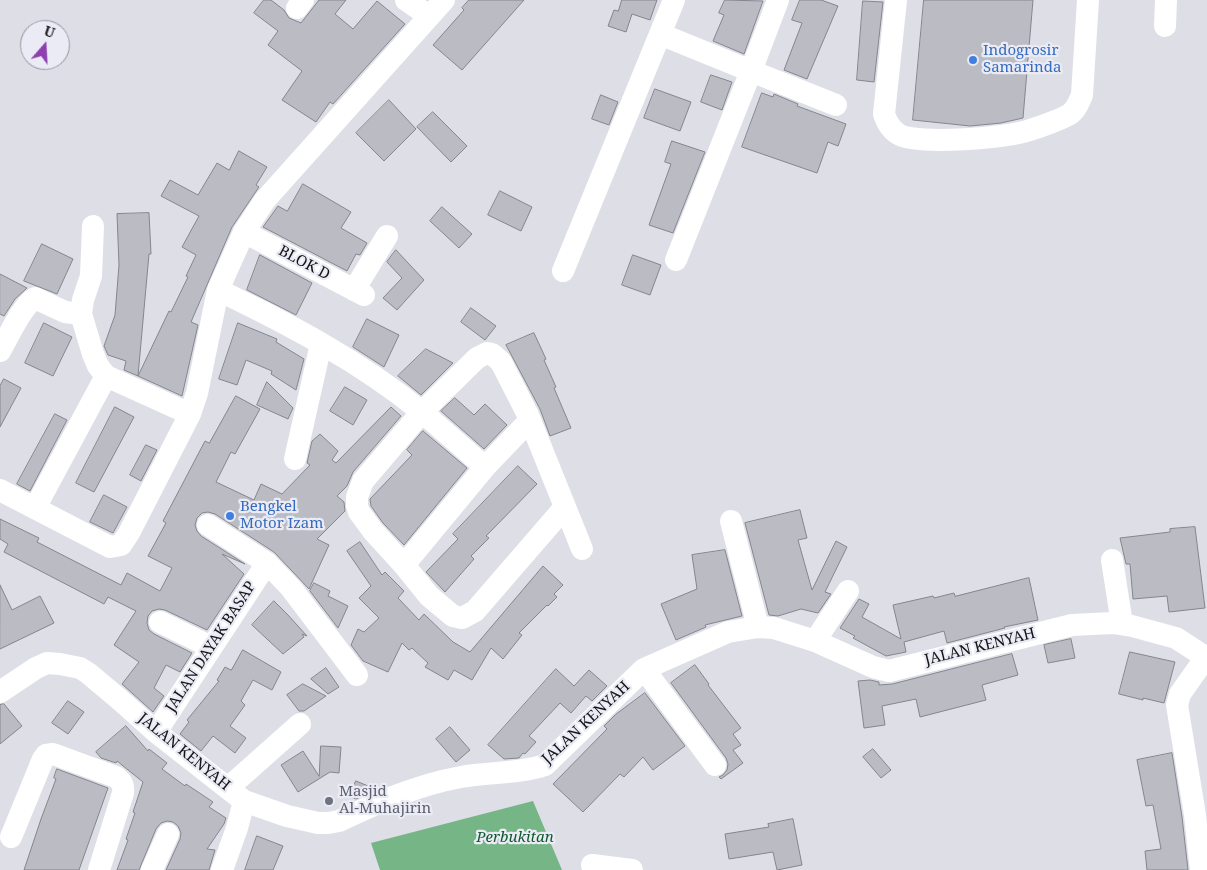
<!DOCTYPE html>
<style>
body{margin:0}
#map{position:relative;width:1207px;height:870px;overflow:hidden;background:#dedee7;font-family:"Noto Serif",serif}
canvas{display:block}
.north{position:absolute;left:20px;top:20px;width:50px;height:50px;box-sizing:border-box;background:#ebebf5;border:1px solid #95959c;border-radius:50%;rotate:19deg;font-size:14px;font-weight:700;line-height:20px;text-align:center;color:#141417}
.north::after{content:'';display:block;margin:auto;width:18px;height:22px;background:#8e3fb0;clip-path:polygon(50% 0,100% 100%,50% 72%,0 100%)}
</style>
<div id="map">
<canvas width="1207" height="870"></canvas>
<div class="north">U</div>
</div>
<script>
const g = document.querySelector('canvas').getContext('2d');
g.lineJoin = 'round';
function fillPath(path, color) {
  g.fillStyle = color;
  g.fill(path, 'evenodd');
}
function trace(path, color, width, dash) {
  g.strokeStyle = color;
  g.lineWidth = width;
  g.lineCap = dash ? 'butt' : 'round';
  g.setLineDash(dash || []);
  g.stroke(path);
}
function label(font, color, halo, rows, align = 'center') {
  g.font = font + ' "Noto Serif",serif';
  g.lineWidth = 4.5;
  g.setLineDash([]);
  g.textBaseline = 'middle';
  g.strokeStyle = halo;
  g.fillStyle = color;
  for (const [text, x, y, turn = 0] of rows) {
    g.save();
    g.translate(x, y);
    g.rotate((+turn || 0) * Math.PI / 180);
    g.textAlign = isNaN(turn) ? turn : align;
    if (halo) g.strokeText(text, 0, 0);
    g.fillText(text, 0, 0);
    g.restore();
  }
}
fillPath(new Path2D(`
 M533,801L562,870H380L371,843Z`), '#75b586');
const building = new Path2D(`
 M264,0H271L284,10L289,18L301,23L319,0H346L335,14L353,29L377,1L405,24L333,104L330,102L316,122L282,100L302,71L268,45L278,31L254,13Z
 M469,0H524L462,70L433,45L464,10L462,8Z
 M622,0H657L650,20L632,14L626,32L608,26L614,10L618,11Z
 M725,0L763,1L744,54L713,41L724,15L719,13Z
 M800,0H821L838,6L807,79L784,70L802,23L792,20Z
 M924,0H1033L1023,118L1001,123L970,126L913,120Z
 M863,1L883,2L874,82L857,80Z
 M711,75L732,82L722,110L701,102Z
 M655,89L691,102L680,131L644,118Z
 M762,93L773,97L774,94L798,104L797,106L846,124L838,146L828,142L817,173L742,147Z
 M601,95L618,102L609,125L592,119Z
 M389,100L416,129L384,161L356,133Z
 M433,112L467,146L451,162L417,127Z
 M672,141L705,152L673,233L649,225L671,164L665,162Z
 M239,151L267,167L256,185L259,187L232,227L191,322L198,325L182,396L138,376L169,311L171,312L188,277L186,276L196,255L182,247L199,216L161,196L170,180L198,195L217,163L229,170Z
 M303,184L351,212L341,228L367,243L360,255L356,254L347,271L263,227L278,206L287,211Z
 M500,191L532,207L521,231L488,215Z
 M442,207L472,234L459,248L430,221Z
 M149,213L151,254H149L138,376L124,370L126,361L108,355L104,346L115,315L119,265L117,214Z
 M42,244L73,259L57,294L24,281Z
 M396,250L424,280L397,310L383,298L402,278L387,262Z
 M260,255L312,283L296,315L247,290Z
 M633,255L661,265L650,295L622,285Z
 M0,274L27,288L15,299L4,316L0,314Z
 M471,308L496,326L485,340L461,322Z
 M367,319L399,335L384,367L353,347Z
 M44,323L72,337L53,376L25,363Z
 M238,323L277,339L276,342L304,359L296,390L271,374L272,371L246,360L237,385L219,379Z
 M534,333L546,359L544,360L556,387L554,388L571,428L550,436L540,409L506,345Z
 M426,349L453,363L421,395L398,376Z
 M4,379L21,388L0,427V386Z
 M267,382L293,408L288,419L257,405Z
 M345,387L367,400L353,425L330,411Z
 M236,396L260,409L235,454L231,452L216,482L254,500L261,484L282,494L310,465L307,463L312,441L320,434L338,451L332,460L336,463L391,407L401,416L353,472L347,486L337,496L344,502L345,511L317,539L329,545L309,589L274,552L215,514L208,512L202,513L197,518L195,525L197,531L201,536L245,564L222,554L244,574L207,630L165,610L159,609L152,611L148,616L147,623L149,630L154,634L192,653L180,672L166,665L154,688L164,696L153,712L122,684L139,662L114,645L136,611L108,597L104,604L4,552L8,544L0,539V519L39,538L37,542L121,585L127,573L160,591L172,568L148,556L166,523L163,521L205,441L209,443Z
 M455,398L474,415L485,404L507,425L484,449L441,411Z
 M115,407L134,417L94,492L76,483Z
 M55,414L67,420L30,491L17,484Z
 M423,431L467,468L404,545L383,523L371,506L370,499L412,455L407,450Z
 M146,445L157,450L141,481L130,475Z
 M518,466L537,484L486,536L489,538L471,556L474,559L445,592L426,572L458,539L453,534Z
 M104,495L127,507L113,533L90,522Z
 M800,510L807,538L798,540L812,590L836,541L847,547L825,592L831,594L818,613L801,609L778,616L769,615L745,523Z
 M1195,527L1205,608L1169,612L1167,596L1133,599L1130,564H1126L1120,538L1170,532V529Z
 M360,542L382,575L385,572L404,591L398,598L419,620L424,614L453,642L470,652L543,566L563,585L554,594L557,597L548,606L547,605L519,633L522,635L503,659L491,648L472,680L454,670L448,680L425,667L428,663L412,648L409,650L402,643L388,672L363,661L351,645L358,629L364,632L379,618L359,598L371,586L347,551Z
 M725,550L742,616L705,625L706,627L676,640L661,604L697,589L692,555Z
 M1029,578L1038,620L1004,627L1005,628L947,643L944,631L904,642L906,652L886,656L853,638L855,636L840,628L859,599L869,604L862,617L901,639L893,605L933,596L934,598L954,593L955,596Z
 M314,583L330,591L328,596L348,606L338,628L310,591Z
 M0,585L12,610L40,596L54,623L0,649Z
 M274,601L288,615L307,636L302,634L304,637L283,654L252,625Z
 M1071,639L1075,658L1048,663L1044,645Z
 M243,650L281,672L272,690L253,680L241,701L245,705L230,726L246,738L235,753L213,736L201,751L180,734L189,722L187,720L219,681L217,680L225,667L231,670Z
 M1130,652L1175,662L1164,703L1143,698V700L1119,694Z
 M1012,654L1018,675L982,685L986,700L920,717L916,699L882,706L885,725L864,728L858,681L870,680L879,682V685L892,684Z
 M695,665L709,684L708,685L741,728L733,734L741,745L733,750L743,763L721,779L719,777L723,775L727,770L728,764L726,758L671,683Z
 M326,668L339,687L328,694L311,679Z
 M556,669L574,686L589,670L607,686L592,701L586,696L571,713L560,703L529,736L536,742L525,754L523,753L519,758L504,759L488,745Z
 M303,684L326,696L304,711H299L287,695Z
 M645,693L685,746L653,770L643,757L624,777L620,774L583,812L553,784L607,729L604,726L615,715Z
 M68,701L84,712L68,734L52,723Z
 M4,704L22,726L0,744V705Z
 M126,726L148,751L149,749L167,763L162,769L185,786L186,784L213,802L209,807L226,818L224,824L207,849L215,850L209,870H166L180,839L181,833L178,826L173,822L167,821L161,823L156,829L139,870H117L128,840L126,839L135,813L133,812L143,782L117,761L116,763L101,758L96,752Z
 M450,727L470,750L456,762L436,739Z
 M321,746L341,747L339,773L330,772L298,792L281,765L303,751L319,776Z
 M873,749L891,770L881,778L863,757Z
 M1172,753L1182,817L1188,870H1147L1145,851L1161,849L1153,805L1146,806L1137,760Z
 M57,769L108,788L79,870H24L41,819L56,779L54,778Z
 M356,781L373,788L371,792L356,799L350,796Z
 M793,819L802,865L777,870L773,852L729,859L725,834L769,827L768,824Z
 M257,836L283,846L273,870H245Z`);
fillPath(building, '#bbbbc4');
trace(building, '#85858e', 1);
trace(new Path2D(`
 M406,0L429,16
 M896,0L884,114C887,123 892,131 900,135C920,145 1008,138 1030,130C1040,127 1062,119 1070,114C1076,110 1079,102 1082,95L1088,0
 M297,8L303,0
 M1165,26L1166,0
 M660,34L751,71L778,0
 M93,226L91,276L83,300L81,314L93,354L98,366L106,376L190,414
 M244,232L364,295
 M676,260L751,71L836,105
 M563,271L674,0
 M218,290C289,324 361,362 422,412L477,358L487,353L492,354L501,362L528,415L582,549
 M354,290L387,236
 M0,351C9,336 21,307 35,298L65,312L81,314
 M295,459L321,344
 M485,467L422,412L363,481L357,497V506L359,512L373,531L404,565L429,596L453,616L462,618L475,611L565,507
 M0,490L110,547L121,545L129,533L190,414L197,393L218,290L244,232L265,200L444,0
 M35,508L106,376
 M731,521L758,627
 M208,525L267,563L291,588L357,675
 M1112,560L1122,624
 M404,565L485,467L530,420
 M160,622L211,647
 M815,641L848,591
 M644,669L715,765
 M0,692L36,668L47,663L60,664L80,668L88,673L119,699L156,732L244,801L287,816L318,823H328L339,821C379,802 417,785 461,777C489,772 518,774 545,765L644,669L728,632L758,627L774,628L815,641L873,667L889,671L1072,625L1113,623L1132,626L1176,638L1207,658
 M156,732L267,563
 M228,788L300,724
 M11,837L43,759L46,755L53,754L116,777C122,782 124,785 123,793L99,870
 M592,865L632,870
 M152,870L168,834
 M222,870L237,828L244,801
 M1201,870L1195,815L1177,705L1180,694L1206,657`), '#fff', 22);
for (const [x, y, r, color] of [
 [973,60,5,"#3f7fe0"],
 [230,516,5,"#3f7fe0"],
 [329,801,5,"#6b7280"]
]) {
  const dot = new Path2D();
  dot.arc(x, y, r, 0, 2 * Math.PI);
  g.fillStyle = color;
  g.fill(dot);
  trace(dot, '#ebebf5', 2);
}
label('15px', '#366cbe', '#ebebf5', [
 ["Indogrosir",983,51],
 ["Samarinda",983,68],
 ["Bengkel",240,507],
 ["Motor Izam",240,524]
], 'left');
label('15px', '#141417', '#ebebf5', [
 ["BLOK D",304,263,28],
 ["JALAN DAYAK BASAP",211,647,-57],
 ["JALAN KENYAH",980,647,-14],
 ["JALAN KENYAH",586,723,-43],
 ["JALAN KENYAH",184,752,39]
]);
label('15px', '#5b616d', '#ebebf5', [
 ["Masjid",339,792],
 ["Al-Muhajirin",339,809]
], 'left');
label('italic 15px', '#0f582d', '#ebebf5', [
 ["Perbukitan",515,838]
]);
</script>
